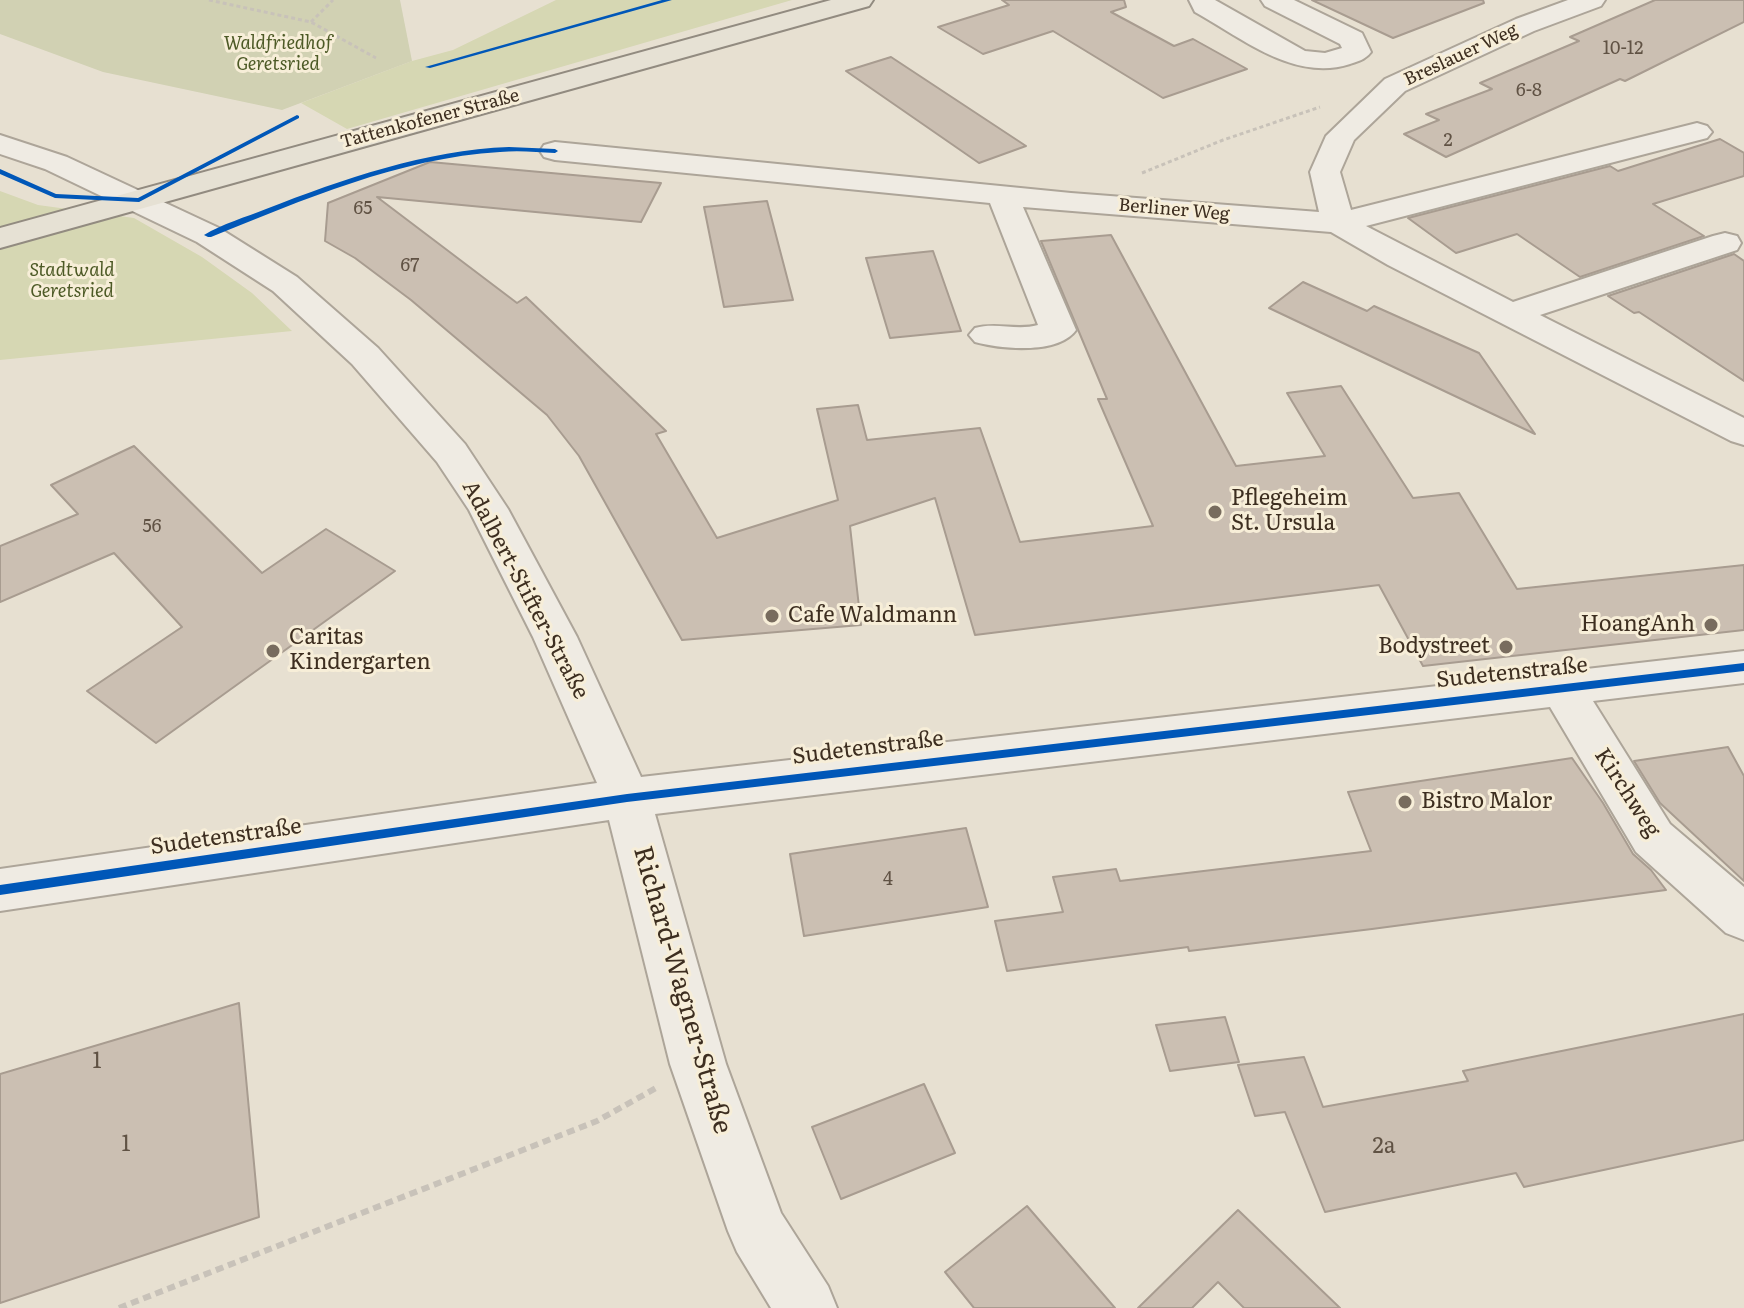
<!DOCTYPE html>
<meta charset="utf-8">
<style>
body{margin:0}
canvas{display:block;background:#e7e0d1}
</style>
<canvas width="1744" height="1308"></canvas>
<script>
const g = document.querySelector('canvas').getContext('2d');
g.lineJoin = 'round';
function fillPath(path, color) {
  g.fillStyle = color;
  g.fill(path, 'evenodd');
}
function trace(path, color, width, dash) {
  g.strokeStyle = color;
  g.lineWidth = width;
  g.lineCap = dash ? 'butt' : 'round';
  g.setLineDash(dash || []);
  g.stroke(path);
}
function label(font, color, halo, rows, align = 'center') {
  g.font = font + ' Literata,serif';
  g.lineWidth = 6;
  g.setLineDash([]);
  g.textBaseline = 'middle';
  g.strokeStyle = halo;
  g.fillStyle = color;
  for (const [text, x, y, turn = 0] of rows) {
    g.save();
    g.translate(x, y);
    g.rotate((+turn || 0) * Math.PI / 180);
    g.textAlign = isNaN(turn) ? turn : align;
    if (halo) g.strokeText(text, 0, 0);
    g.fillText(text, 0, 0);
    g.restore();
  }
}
fillPath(new Path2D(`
 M556,0H792L347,129L301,103L412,61L453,50Z
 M0,191L38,205L134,218L202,257L252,293L292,331L0,360Z`), '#d6d7b3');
fillPath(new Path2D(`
 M0,0H400L412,61L282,110L103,72L0,34Z`), '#d1d1b3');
const building = new Path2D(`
 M1002,0H1124L1126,7L1111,12L1174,46L1193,39L1247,69L1163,98L1053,31L983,54L938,27L1009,5Z
 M1312,0H1483L1484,3L1393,38Z
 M1655,0H1744V22L1625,81L1620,79L1446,157L1404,134L1439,120L1426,114L1492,89L1480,83L1579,41L1570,37Z
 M891,57L1026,146L979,163L846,71Z
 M1720,139L1744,153V176L1653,204L1704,236L1580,277L1517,234L1456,253L1408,218L1610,166L1618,171Z
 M430,162L661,183L641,222L377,197L517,303L526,297L666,431L656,434L717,538L838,500L817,409L858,405L867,440L980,428L1020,542L1153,526L1098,399H1107L1041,241L1111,235L1236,466L1325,456L1287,393L1341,386L1413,498L1459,493L1517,589L1744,565V630L1423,666L1379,585L975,635L935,498L850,526L861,625L682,640L579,456L547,415L411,300L355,258L325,241L328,203Z
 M767,201L793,300L724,307L704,207Z
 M933,251L961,331L890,338L866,258Z
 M1734,254L1744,261V381L1639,312L1634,313L1608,296Z
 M1303,282L1367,311L1374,306L1479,353L1535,434L1269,308Z
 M134,446L262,573L326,529L395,571L156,743L87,691L182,627L114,553L0,602V546L78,514L51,485Z
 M1728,747L1744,776V881L1660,803L1634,761Z
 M1572,758L1603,803L1633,854L1651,870L1666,890L1372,929L1189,951L1188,947L1007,971L995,921L1063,912L1053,877L1116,869L1120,881L1371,851L1348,792Z
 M966,828L988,907L804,936L790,854Z
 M239,1003L259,1217L0,1303V1074Z
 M1744,1014V1140L1524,1187L1516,1173L1325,1212L1285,1112L1255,1116L1238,1065L1304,1057L1323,1107L1468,1081L1463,1071Z
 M1225,1017L1239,1062L1170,1071L1156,1025Z
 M924,1084L955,1153L841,1199L812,1127Z
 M1027,1206L1115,1308H974L945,1272Z
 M1238,1210L1340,1308H1244L1218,1282L1192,1308H1138Z`);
fillPath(building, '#cbbfb2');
trace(building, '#a89c90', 2);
const minor = new Path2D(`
 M1189,0H1215L1305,51L1325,53L1342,48L1340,44L1265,6L1261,0H1294L1362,33L1371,52C1365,60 1358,61 1350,64C1294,82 1242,38 1195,12Z
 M1568,0H1605L1601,6L1534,31L1405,91L1354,140L1340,172L1351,210L1697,123L1707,126L1712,132L1707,138L1366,226L1513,302L1713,236L1725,233L1737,236L1741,243L1737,250L1540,315L1744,418V445L1731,441L1388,265L1331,232L1023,207L1076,330C1058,355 1001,349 975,342L969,335L975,328C996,322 1017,331 1038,325L990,203L555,160L544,157L540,151L544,145L555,142L1071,193L1319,212L1310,172L1326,136L1385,79L1516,19Z
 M0,135L67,157L219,228L297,277L378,348L465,444L508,509L577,637L641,777L1744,651V683L1593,701L1670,824L1744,887V940L1726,933L1636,852L1550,707L655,814L726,1064L781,1213L828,1286L837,1308H771L737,1252L728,1231L670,1064L609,820L0,911V869L597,783L533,637L469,510L437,462L352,364L273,291L197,242L45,169L0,154Z`);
const major = new Path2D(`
 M831,0H873L869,6L0,248V228Z`);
trace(minor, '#ada599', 4);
trace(major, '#928b80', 4);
trace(new Path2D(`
 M209,0L311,22L376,58
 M311,22L333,0
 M1142,173L1223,140L1320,107`), '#c8c2b9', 3, [4, 3]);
trace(new Path2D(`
 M119,1308L597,1121L656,1088`), '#c8c2b9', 6, [8, 5]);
fillPath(minor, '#efebe3');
fillPath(major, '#e6e1d4');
fillPath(new Path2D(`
 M662,0H672L430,68L425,67Z
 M297,115L299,116V118L139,202L55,198L0,174V169L56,194L138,198Z
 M509,147L555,149L558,151L555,153C537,152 518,150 500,152C399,158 303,200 211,237H208L204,235C222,224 246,217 266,209C343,179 426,150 509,147Z
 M1744,663V671L627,802L0,895V885L627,794Z`), '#0057b8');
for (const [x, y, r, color] of [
 [1215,512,8,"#786c5e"],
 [772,616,8,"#786c5e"],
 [1711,625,8,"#786c5e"],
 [1506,647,8,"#786c5e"],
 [273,651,8,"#786c5e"],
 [1405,802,8,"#786c5e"]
]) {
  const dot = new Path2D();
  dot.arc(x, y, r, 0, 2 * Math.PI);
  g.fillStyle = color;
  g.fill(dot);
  trace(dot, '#f7eed8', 3);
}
label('italic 18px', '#4d5a26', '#f7eed8', [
 ["Waldfriedhof",278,44],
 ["Geretsried",278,65],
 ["Stadtwald",72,271],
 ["Geretsried",72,292]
]);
label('18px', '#605244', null, [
 ["10-12",1623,49],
 ["6-8",1529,91],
 ["2",1448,141],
 ["65",363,209],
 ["67",410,266],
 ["56",152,527],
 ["4",888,880]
]);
label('18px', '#3d2e20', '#f7eed8', [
 ["Breslauer Weg",1461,55,-25],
 ["Tattenkofener Straße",430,119,-15],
 ["Berliner Weg",1174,210,5]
]);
label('22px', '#3d2e20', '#f7eed8', [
 ["Pflegeheim",1231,499],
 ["St. Ursula",1231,524],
 ["Cafe Waldmann",788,616],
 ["HoangAnh",1695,625,"right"],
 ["Caritas",289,638],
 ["Kindergarten",289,663],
 ["Bodystreet",1490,647,"right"],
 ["Bistro Malor",1421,802]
], 'left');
label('22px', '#3d2e20', '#f7eed8', [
 ["Adalbert-Stifter-Straße",525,590,62],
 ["Sudetenstraße",1512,673,-6],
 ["Sudetenstraße",868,748,-7],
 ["Kirchweg",1627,793,57],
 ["Sudetenstraße",226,837,-8]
]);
label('22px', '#605244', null, [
 ["1",97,1062],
 ["1",126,1145],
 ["2a",1384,1147]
]);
label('26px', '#3d2e20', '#f7eed8', [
 ["Richard-Wagner-Straße",682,990,74]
]);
</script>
